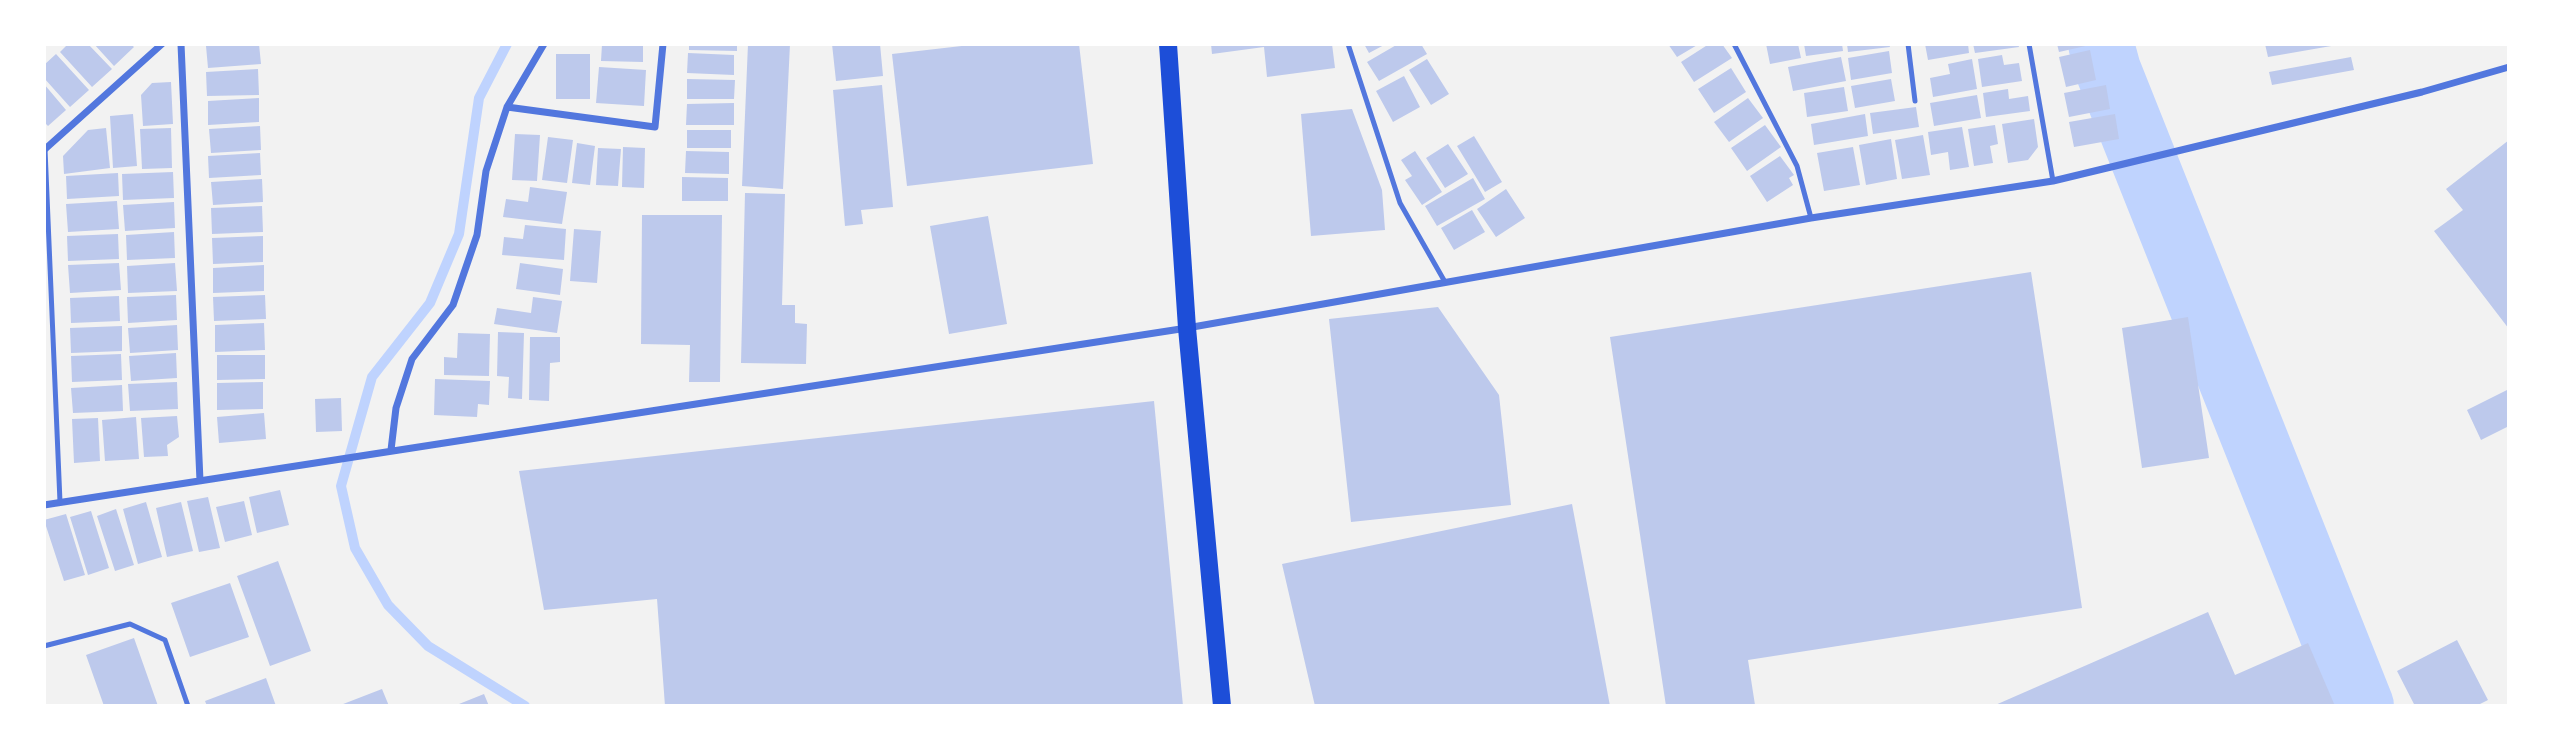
<!DOCTYPE html>
<style>
body{margin:0}
#map{position:relative;width:2553px;height:750px;overflow:hidden;background:#f2f2f2;font-family:"PT Sans Narrow",sans-serif}
canvas{display:block}
.frame{position:absolute;inset:0;border:46px solid #fff;pointer-events:none}
</style>
<div id="map">
<canvas width="2553" height="750"></canvas>
<div class="frame"></div>
</div>
<script>
const g = document.querySelector('canvas').getContext('2d');
g.lineJoin = 'round';
function trace(path, color, width, dash) {
  g.strokeStyle = color;
  g.lineWidth = width;
  g.lineCap = dash ? 'butt' : 'round';
  g.setLineDash(dash || []);
  g.stroke(path);
}
function fillPath(path, color) {
  g.fillStyle = color;
  g.fill(path, 'evenodd');
}
trace(new Path2D(`
 M507,44L479,98L459,234L430,303L372,377L341,486L355,548L388,605L428,646L525,706`), '#bfd3fe', 10);
trace(new Path2D(`
 M2101,44L2108,70L2361,706`), '#bfd3fe', 66);
fillPath(new Path2D(`
 M68,44H88L112,69L92,87L60,52Z
 M94,44H131L134,47L114,66Z
 M232,44H259L261,64L208,68L206,46Z
 M602,44H643V62L601,61Z
 M689,44H737V51L689,50Z
 M748,44H790L783,189L742,186Z
 M832,44H880L883,76L836,81Z
 M979,44H1079L1093,164L907,186L892,54Z
 M1211,44H1332L1335,68L1267,77L1264,47L1212,54Z
 M1364,44H1386L1369,53Z
 M1398,44H1421L1427,54L1379,81L1367,62Z
 M1668,44H1699L1677,57Z
 M1709,44H1722L1732,58L1694,82L1681,62Z
 M1766,44H1798L1801,58L1770,64Z
 M1804,44H1842L1843,51L1806,56Z
 M1847,44H1889L1890,47L1848,52Z
 M1925,44H1968L1969,53L1928,60Z
 M1973,44H2018L2019,47L1975,53Z
 M2057,44H2090V45L2059,52Z
 M2265,44H2337V45L2268,57Z
 M2090,50L2096,80L2066,87L2059,57Z
 M1889,51L1892,73L1851,80L1848,58Z
 M688,53L734,55V75L687,73Z
 M56,54L89,90L70,107L44,78V65Z
 M556,54H590V99H556Z
 M2002,55L2004,65L2019,63L2022,81L1982,87L1978,59Z
 M1841,57L1846,81L1793,91L1788,67Z
 M2351,57L2354,70L2272,85L2269,72Z
 M1427,59L1449,94L1431,105L1409,70Z
 M1972,59L1977,89L1933,97L1930,78L1950,74L1948,64Z
 M599,67L646,70L644,106L596,103Z
 M1731,68L1746,92L1714,113L1698,89Z
 M258,69L259,95L207,96L206,72Z
 M1404,76L1420,107L1393,122L1376,91Z
 M687,79L735,80L734,99H687Z
 M1891,79L1895,101L1855,108L1851,86Z
 M171,82L173,124L143,126L141,95L152,83Z
 M44,84L66,110L48,126L44,122Z
 M882,85L893,207L861,210L863,224L845,226L833,90Z
 M2106,85L2110,109L2069,117L2064,93Z
 M1844,87L1848,111L1807,117L1804,93Z
 M2008,89L2009,99L2028,96L2030,111L1986,117L1983,93Z
 M1977,95L1981,118L1934,126L1930,103Z
 M259,98V122L208,125V101Z
 M1748,98L1763,118L1729,142L1714,122Z
 M734,103V125H686L687,104Z
 M1916,107L1919,127L1873,134L1870,113Z
 M1352,109L1382,190L1385,230L1311,236L1301,114Z
 M133,114L137,166L113,168L110,116Z
 M1865,114L1868,136L1814,145L1811,124Z
 M2115,114L2119,139L2074,147L2069,122Z
 M2034,119L2038,147L2028,160L2008,163L2002,124Z
 M1765,125L1781,147L1747,171L1731,148Z
 M1995,125L1998,144L1990,146L1993,163L1974,166L1968,129Z
 M260,126L261,150L211,153L209,129Z
 M1962,127L1969,167L1950,170L1948,152L1931,155L1928,132Z
 M106,128L110,168L64,174L63,156L88,130Z
 M171,128L172,168L142,169L140,129Z
 M687,130H731V148H687Z
 M515,134L540,135L537,181L512,180Z
 M1923,135L1930,175L1902,179L1895,140Z
 M1474,136L1502,182L1485,192L1457,146Z
 M548,137L573,140L567,183L542,180Z
 M1891,139L1897,179L1866,185L1859,145Z
 M2509,140V329L2434,231L2463,210L2446,189Z
 M577,143L595,146L590,185L572,183Z
 M1448,144L1468,174L1445,188L1426,158Z
 M623,147L645,148L644,188L622,187Z
 M1853,147L1860,185L1824,191L1817,153Z
 M598,148L621,149L618,186L596,185Z
 M686,151L729,152V174L685,173Z
 M1415,151L1442,192L1422,205L1405,180L1412,176L1401,160Z
 M260,153L261,175L209,178L208,156Z
 M1780,156L1794,175L1789,178L1793,185L1767,202L1750,176Z
 M173,172L174,198L123,200L122,174Z
 M118,173L119,196L67,199L66,176Z
 M682,177L728,178V201H682Z
 M1473,178L1485,199L1437,226L1425,206Z
 M262,179L263,202L213,205L211,182Z
 M530,187L567,192L562,224L503,217L506,199L528,202Z
 M1506,189L1525,218L1496,237L1477,209Z
 M745,193L785,194L782,305H795V323L807,324L806,364L741,363Z
 M117,201L119,229L68,232L66,204Z
 M174,202L175,228L125,231L123,205Z
 M262,206L263,232L212,234L211,208Z
 M1472,210L1485,232L1454,250L1441,228Z
 M642,215H722L720,382H689L690,345L641,344Z
 M988,216L1007,324L949,334L930,226Z
 M525,225L566,229L564,260L502,255L504,237L523,239Z
 M574,229L601,231L597,283L570,281Z
 M174,232L175,258L127,260L126,235Z
 M118,234L119,259L68,261L67,236Z
 M263,236V262L213,264L212,238Z
 M119,263L121,290L70,293L68,265Z
 M175,263L177,291L128,293L127,266Z
 M520,263L563,269L560,295L516,289Z
 M264,265V291L213,293V268Z
 M2031,272L2082,608L1748,660L1755,705L1666,706L1610,337Z
 M176,295L177,320L128,323L127,297Z
 M265,295L266,319L214,321L213,297Z
 M119,296L120,321L71,323L70,298Z
 M533,297L562,301L557,333L494,324L497,308L531,313Z
 M1438,307L1499,395L1511,505L1351,522L1329,319Z
 M2188,317L2209,458L2142,468L2122,328Z
 M264,323L265,350L215,352V325Z
 M177,325L178,350L130,353L128,328Z
 M122,326V351L71,353L70,328Z
 M498,332L524,333L522,399L508,398L509,377L497,376Z
 M458,333L490,334L489,376L444,375V357L457,358Z
 M530,337H560V362L550,363L549,401L529,400Z
 M176,353L177,378L131,381L129,356Z
 M121,354L122,380L72,382L71,356Z
 M217,355H265V379L217,380Z
 M435,379L490,381L489,405L478,404L477,417L434,415Z
 M177,382L178,409L130,411L128,384Z
 M263,382V409L217,410V383Z
 M122,385L123,411L73,413L71,388Z
 M2509,389V426L2481,440L2467,410Z
 M341,398L342,431L316,432L315,399Z
 M1154,401L1183,706H665L657,599L544,610L519,471Z
 M264,413L266,439L219,443L217,417Z
 M177,416L179,437L167,445L168,456L144,457L141,418Z
 M136,417L139,459L105,461L102,420Z
 M98,418L100,461L74,463L72,419Z
 M280,490L289,525L257,533L249,497Z
 M208,497L220,548L199,552L187,501Z
 M244,501L252,535L225,542L216,507Z
 M146,502L162,557L138,564L123,509Z
 M181,502L193,551L167,557L156,508Z
 M1572,504L1610,706H1315L1282,564Z
 M116,509L134,565L115,571L97,516Z
 M91,511L109,568L88,575L70,517Z
 M66,514L85,575L64,581L44,520Z
 M278,561L311,651L270,666L237,576Z
 M230,583L249,637L190,657L171,603Z
 M2208,612L2235,675L2308,643L2335,706H1993Z
 M134,638L158,706H104L86,655Z
 M2457,640L2488,700L2476,706H2415L2397,671Z
 M266,678L276,706H207L205,701Z
 M382,689L389,706H338Z
 M484,694L489,706H454Z`), '#bdc9ec');
trace(new Path2D(`
 M1348,44L1400,203L1445,282
 M1734,44L1797,166L1811,218
 M1908,44L1915,101
 M2029,44L2053,181
 M45,149L60,502
 M44,646L130,624L165,640L188,706`), '#5277de', 5);
trace(new Path2D(`
 M181,44L200,481
 M507,107L655,127L663,44
 M44,150L162,44
 M391,450L396,408L412,359L453,305L477,235L486,171L507,107L544,44
 M44,505L1187,328L1811,218L2053,181L2422,92L2509,67`), '#5277de', 7);
trace(new Path2D(`
 M1168,44L1187,328L1222,706`), '#1d4ed8', 18);
</script>
